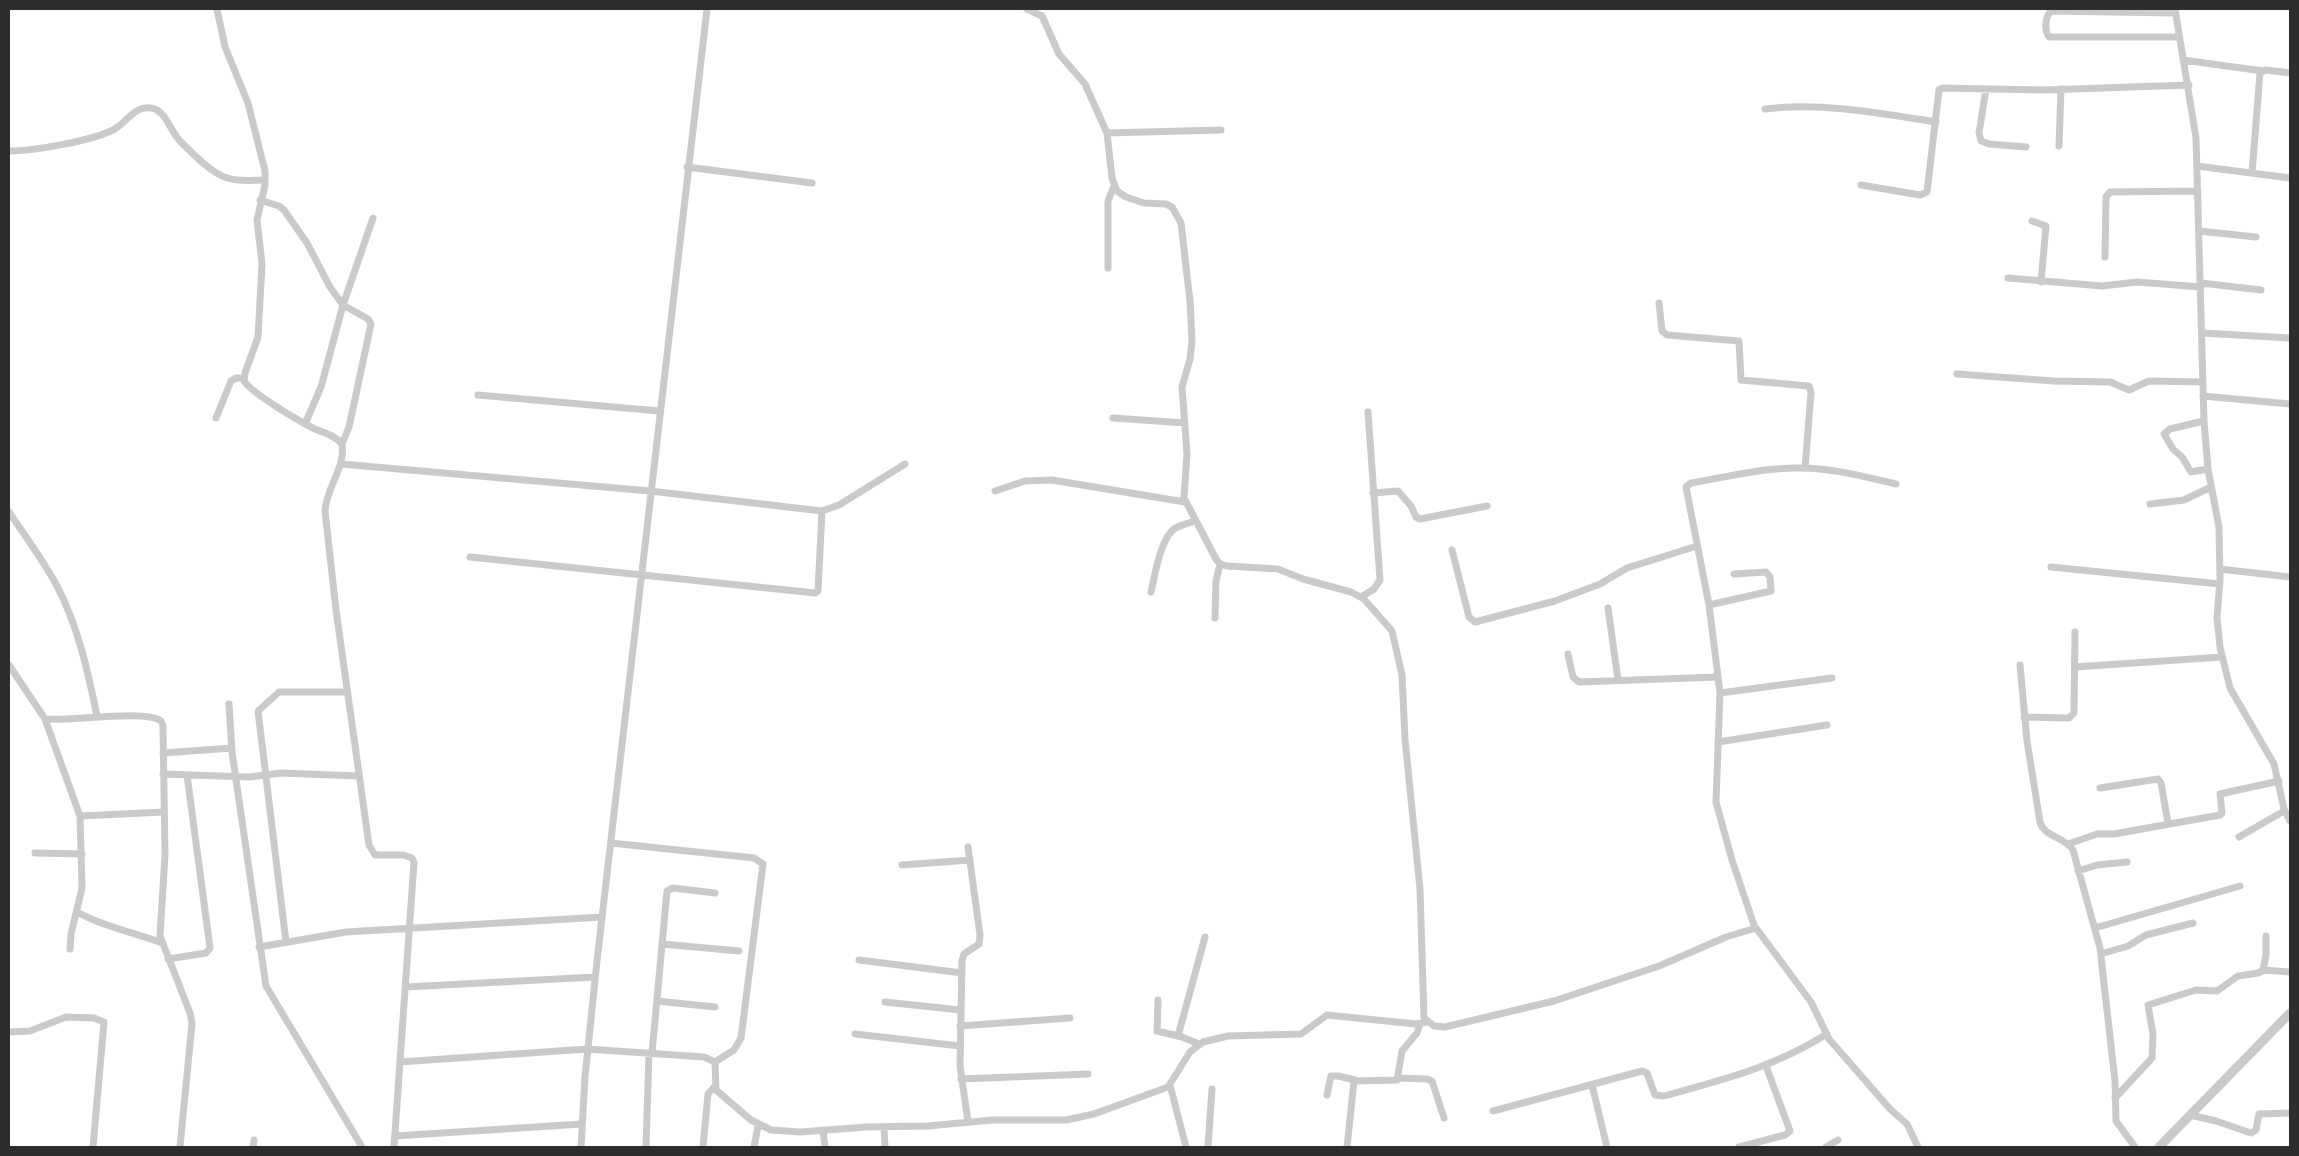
<!DOCTYPE html>
<style>
body{margin:0}
#map{position:relative;width:2299px;height:1156px;overflow:hidden;background:#fff;font-family:"Sofia Sans Condensed",sans-serif}
canvas{display:block}
.frame{position:absolute;inset:0;border:10px solid #2d2d2d;pointer-events:none}
</style>
<div id="map">
<canvas width="2299" height="1156"></canvas>
<div class="frame"></div>
</div>
<script>
const g = document.querySelector('canvas').getContext('2d');
g.lineJoin = 'round';
function trace(path, color, width, dash) {
  g.strokeStyle = color;
  g.lineWidth = width;
  g.lineCap = dash ? 'butt' : 'round';
  g.setLineDash(dash || []);
  g.stroke(path);
}
trace(new Path2D(`
 M217,9L225,47L248,103L265,171V185L257,220L262,264L258,337L245,373L244,381C254,395 299,421 315,429C324,433 335,435 342,444C346,467 326,488 325,511L336,610L369,845L375,855H403L412,858L414,862L394,1147
 M1027,9L1042,16L1059,54L1085,84L1107,133L1112,178L1117,191L1126,197L1144,203L1166,204L1172,207L1181,223L1190,301L1192,341L1190,359L1182,387L1187,454L1184,498L1216,559L1220,564L1227,566L1278,569L1303,579L1351,592L1364,599L1392,631L1402,675L1405,739L1420,889L1424,1018L1434,1026L1445,1027L1554,1001L1659,966L1726,937L1756,928L1811,1002L1829,1039L1890,1109L1907,1124L1918,1147
 M2175,9L2196,138L2204,421L2208,469L2219,527L2220,579L2217,618L2220,647L2230,688L2274,764L2284,809L2290,821
 M2175,13L2051,11C2045,17 2044,30 2049,37H2178
 M2183,60L2263,71
 M1986,89L1979,133L1981,141L1989,144L2026,147
 M1765,109C1822,102 1879,113 1936,122
 M1107,133L1221,130
 M2059,146L2061,89
 M9,151C34,151 90,141 113,130C126,124 134,105 151,108C166,110 170,131 180,141C192,153 211,173 227,178C239,182 253,180 265,180
 M2197,166L2290,178
 M687,167L812,183
 M2252,173L2260,73L2266,70L2290,73
 M1861,185L1920,195L1927,192L1939,90L1943,88L2044,90L2189,85
 M260,200L279,206L284,210L307,243L330,287L343,305L368,319L371,324L349,427L342,444
 M2032,221L2046,226L2041,282
 M2199,231L2256,237
 M2105,257L2106,197L2110,192L2198,191
 M1108,268V201L1114,186
 M2008,278L2102,286L2137,282L2201,287
 M2201,283L2261,290
 M1659,303L1662,331L1667,335L1739,341L1741,380L1809,386L1811,393L1805,468
 M2202,333L2290,338
 M1957,374L2054,381L2110,382L2129,390L2149,381L2203,382
 M478,395L659,411
 M2203,396L2290,404
 M216,418L231,381L236,378H244
 M1113,418L1185,423
 M2204,421L2170,429L2164,434L2173,449L2182,457L2191,472L2208,469
 M305,424L321,387L343,305L373,218
 M341,464L650,491L822,511L839,505L905,464
 M995,491L1025,481L1052,480L1185,502
 M1373,493L1398,491L1411,506L1416,517L1420,519L1487,506
 M2150,504L2184,500L2211,487
 M9,512C25,536 43,560 57,586C78,626 88,672 97,716
 M1452,550L1469,617L1475,622L1555,601L1600,584L1627,568L1697,546
 M470,557L815,593L818,591L822,511
 M2051,567L2220,584
 M2220,569L2290,577
 M1151,592C1155,575 1160,540 1174,529C1180,525 1189,523 1196,521
 M1361,597L1374,589L1380,580L1368,412
 M1709,605L1771,591L1770,577L1766,572L1734,574
 M1608,608L1618,680
 M1215,618L1216,581L1220,564
 M1568,654L1573,677L1579,682L1718,677
 M9,665L45,719C68,722 145,709 161,721L163,726L165,855L160,936L190,1013L192,1023L180,1147
 M2020,665L2027,741L2040,822C2044,837 2065,837 2073,850L2100,948L2115,1081L2116,1121L2135,1147
 M2075,667L2222,657
 M1720,693L1832,678
 M229,704L232,752L266,986L362,1147
 M2024,717L2069,718L2074,713L2075,632
 M45,719L80,816L82,888L71,934L70,949
 M1718,742L1827,725
 M163,753L232,748
 M163,774L249,777L281,773L358,776
 M2100,788L2158,779L2161,783L2168,823
 M80,816L164,812
 M2239,837L2284,811
 M611,843L754,858L763,864L741,1038L734,1050L715,1062
 M2068,844L2097,834H2114L2220,815L2222,813L2220,794L2279,781
 M35,853L82,854
 M902,865L970,860
 M2078,871L2097,865L2127,862
 M77,912C104,927 133,932 162,943
 M1755,928L1732,860L1716,802L1720,693L1709,605L1686,487L1691,483C1727,477 1765,467 1801,468C1833,468 1865,477 1896,484
 M2095,928L2240,886
 M286,942L258,711L279,692H347
 M662,944L739,951
 M259,947L346,932L602,917
 M2101,954L2128,946L2146,935L2193,923
 M168,959L206,953L210,948L187,775
 M859,960L962,973
 M2263,970L2266,955V936
 M406,987L595,977
 M1158,1000L1157,1031L1182,1037L1199,1044
 M657,1001L715,1007
 M885,1002L960,1010
 M960,1026L1070,1018
 M9,1032L30,1031L66,1017L94,1018L104,1022L93,1147
 M855,1034L960,1046
 M1178,1036L1205,937
 M652,1053L667,891L673,888L715,893
 M400,1062L587,1049L704,1057L715,1062L716,1090L751,1120L771,1130L800,1132L866,1127L928,1126L992,1120H1066L1094,1114L1168,1087L1190,1052L1203,1042L1228,1036L1301,1034L1327,1015L1416,1024L1427,1022
 M1398,1078L1427,1079L1432,1081L1444,1118
 M961,1079L1088,1074
 M1170,1085L1186,1147
 M1592,1085L1607,1147
 M1327,1095L1331,1076H1338L1355,1080
 M2115,1098L2152,1058L2153,1034L2148,1005L2196,990L2217,991L2238,976L2258,973L2264,970L2290,972
 M1493,1111L1642,1071L1647,1073L1655,1095L1664,1096C1725,1079 1772,1068 1827,1034
 M2190,1115L2216,1121L2251,1133L2256,1130L2259,1114L2290,1113
 M968,1122L960,1066L962,961L964,954L979,944L980,935L968,847
 M884,1127L885,1147
 M823,1130L825,1147
 M395,1136L582,1124
 M253,1147L254,1140
 M581,1147L585,1077L597,961L707,9
 M646,1147L649,1053
 M703,1147L708,1094L715,1086
 M754,1147L758,1126
 M1208,1147L1212,1089
 M1347,1147L1354,1081L1397,1080L1402,1051L1417,1033L1420,1024
 M1739,1147L1785,1135L1790,1131L1766,1066
 M1826,1147L1838,1140`), '#cacaca', 7);
trace(new Path2D(`
 M2159,1147L2290,1013`), '#cacaca', 9);
</script>
